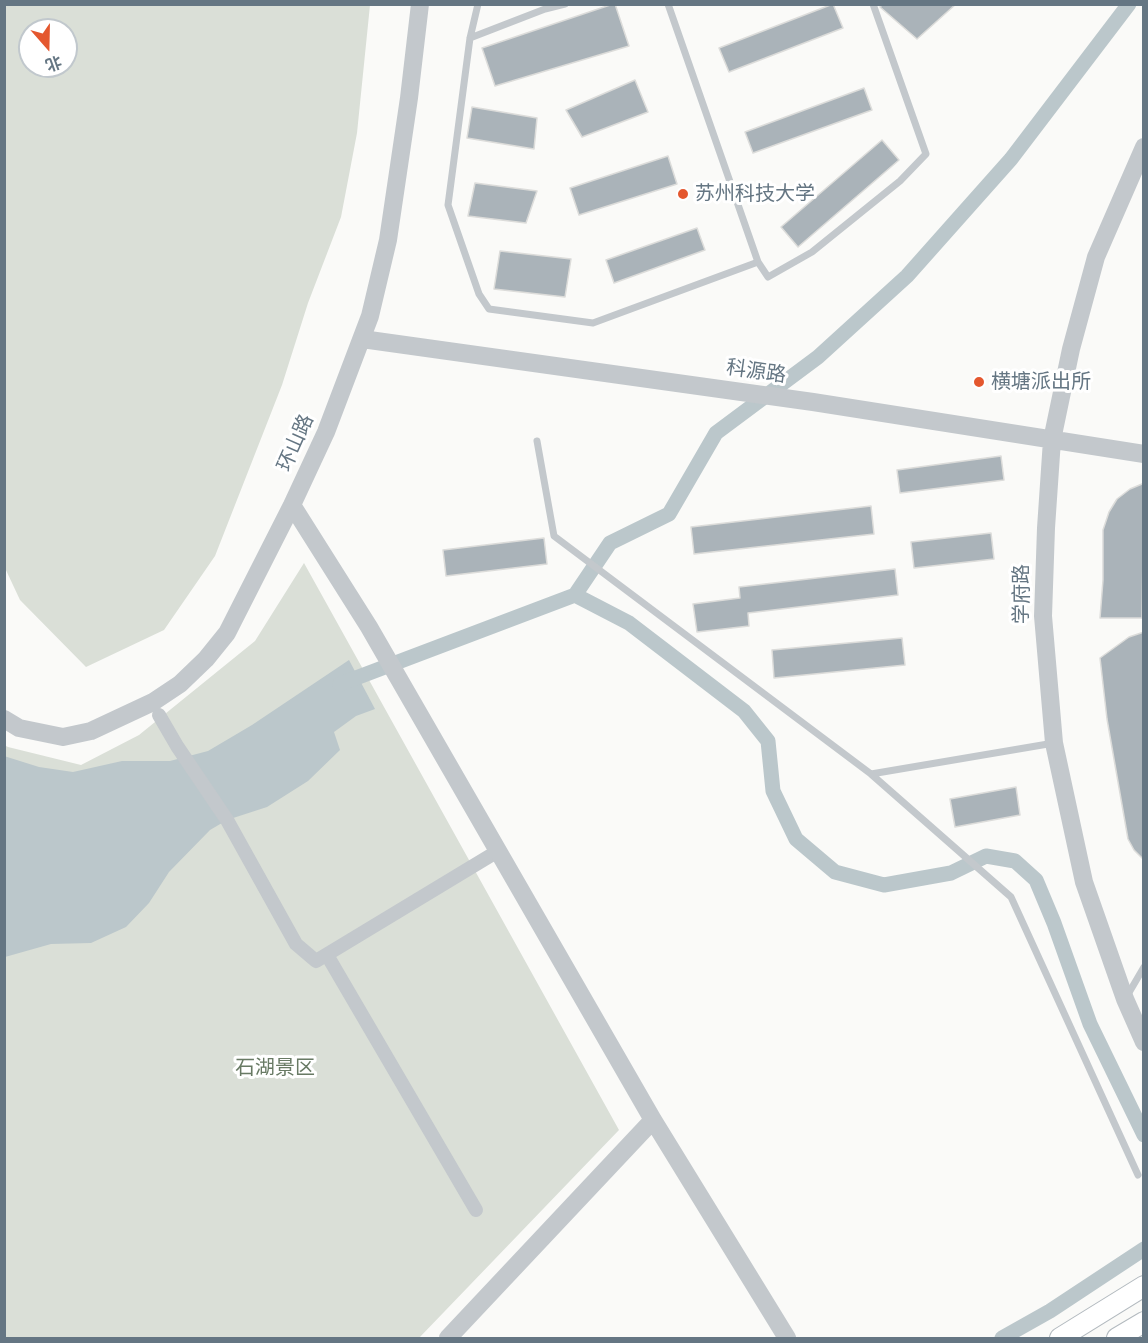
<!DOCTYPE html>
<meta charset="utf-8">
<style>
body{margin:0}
#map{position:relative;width:1148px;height:1343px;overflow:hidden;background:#fafaf8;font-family:"Fira Sans Condensed","Noto Sans SC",sans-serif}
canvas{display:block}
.frame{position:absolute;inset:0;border:6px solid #657683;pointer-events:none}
.north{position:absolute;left:18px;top:18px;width:60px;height:60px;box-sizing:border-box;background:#fff;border:2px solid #c1c8cd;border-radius:50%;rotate:160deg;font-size:16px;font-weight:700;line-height:24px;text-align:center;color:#657683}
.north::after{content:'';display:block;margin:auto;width:21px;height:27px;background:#e4572e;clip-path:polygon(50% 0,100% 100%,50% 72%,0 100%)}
</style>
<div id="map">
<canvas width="1148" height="1343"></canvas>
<div class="frame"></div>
<div class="north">北</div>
</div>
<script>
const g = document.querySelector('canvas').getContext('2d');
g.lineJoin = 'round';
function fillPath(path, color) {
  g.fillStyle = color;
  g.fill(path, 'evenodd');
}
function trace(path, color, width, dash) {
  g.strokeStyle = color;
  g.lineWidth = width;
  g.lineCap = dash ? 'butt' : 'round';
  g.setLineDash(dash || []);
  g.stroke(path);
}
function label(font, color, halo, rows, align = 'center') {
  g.font = font + ' "Fira Sans Condensed","Noto Sans SC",sans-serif';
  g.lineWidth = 6;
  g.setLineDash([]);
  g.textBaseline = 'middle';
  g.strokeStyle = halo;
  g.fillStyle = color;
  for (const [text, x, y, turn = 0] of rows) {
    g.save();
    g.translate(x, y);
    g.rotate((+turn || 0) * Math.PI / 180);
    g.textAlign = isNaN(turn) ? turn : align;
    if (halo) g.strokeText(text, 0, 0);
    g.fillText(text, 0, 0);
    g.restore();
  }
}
fillPath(new Path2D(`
 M5,4L370,5L357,133L341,217L308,303L282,385L215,556L164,630L86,667L20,600L5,568ZM30,30H66V66H30Z
 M304,563L619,1130L419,1338H5L4,745L8,747L81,765L139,735L255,641Z`), '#dadfd7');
fillPath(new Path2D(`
 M349,660L375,709L356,716L334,732L340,750L308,781L267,807L227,820L210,830L169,872L149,903L126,927L91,943L51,944L5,957L4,756L39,767L73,772L122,761H170L208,751L252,725Z`), '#bbc7cb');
trace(new Path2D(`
 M575,595L629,623L744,711L768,741L773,791L796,839L835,872L884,885L951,873L986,856L1015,861L1036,880L1054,923L1090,1024L1144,1135
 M340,684L575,595L610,543L669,514L716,433L818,357L907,276L1011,159L1129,4
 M1002,1338L1050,1311L1144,1249`), '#bbc7cb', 15);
const building = new Path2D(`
 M613,4H615L629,46L495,86L482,48Z
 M833,4L843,28L729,72L719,48Z
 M883,4H956L917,39L880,7Z
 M635,80L648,112L582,137L566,110Z
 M864,88L872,110L753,153L745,132Z
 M472,107L537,118L534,149L467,138Z
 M882,140L899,160L798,247L781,227Z
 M668,156L677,184L579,215L570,188Z
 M475,183L537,191L526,223L468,216Z
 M697,228L705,250L614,283L606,260Z
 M500,251L571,259L565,297L494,289Z
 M1001,456L1004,480L900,493L897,470Z
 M1142,484H1144L1142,618H1100L1103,580V530L1109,512L1117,499L1130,489Z
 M871,506L874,534L694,554L691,527Z
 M991,533L994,559L914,568L911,542Z
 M544,538L547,564L446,576L443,550Z
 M895,569L898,595L748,613L749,626L697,632L693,604L740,598L739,587Z
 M1144,632V860L1134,850L1128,839L1107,719L1100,658L1129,637Z
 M902,638L905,665L774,678L772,650Z
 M1016,787L1020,815L955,827L950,799Z`);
fillPath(building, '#aab3b9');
trace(building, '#dcdcda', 1.5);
const secondary = new Path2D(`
 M1060,1338L1144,1286
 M1117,1338L1144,1322`);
trace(secondary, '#b3babf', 22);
trace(new Path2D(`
 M478,4L470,38L448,205L479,294L489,309L593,323L758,262
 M668,4L758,262L768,277L812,252L900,181L926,154L873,4
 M470,38L545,9L565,4
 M537,441L554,536L871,774L1054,743
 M871,774L1011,897L1138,1175
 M1127,996L1144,967`), '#c3c8cc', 7);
trace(new Path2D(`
 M159,715L177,746L227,820L296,944L316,961L498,851
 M327,955L476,1210`), '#c3c8cc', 14);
trace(new Path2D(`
 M1144,147L1096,257L1071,349L1052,440L1046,528L1043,616L1054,743L1084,882L1125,999L1144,1042
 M362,339L813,402L1144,454
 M292,505L369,627L653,1120L787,1338
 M4,719L19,728L63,737L91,731L153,702L180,684L206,659L227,633L292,505L326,432L370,316L388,240L409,98L420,4
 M448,1338L653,1120`), '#c3c8cc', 18);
trace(secondary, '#fff', 20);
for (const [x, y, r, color] of [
 [683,194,6,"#e4572e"],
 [979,382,6,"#e4572e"]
]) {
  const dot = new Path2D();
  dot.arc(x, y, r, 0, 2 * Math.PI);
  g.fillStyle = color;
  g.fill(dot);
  trace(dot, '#fff', 2);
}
label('20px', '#657683', '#fff', [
 ["苏州科技大学",695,194],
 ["横塘派出所",991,382]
], 'left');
label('20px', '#657683', '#fff', [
 ["科源路",756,372,8],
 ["环山路",296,443,-66],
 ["学府路",1022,594,-90]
]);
label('20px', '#687a64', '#fff', [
 ["石湖景区",275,1068]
]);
</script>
